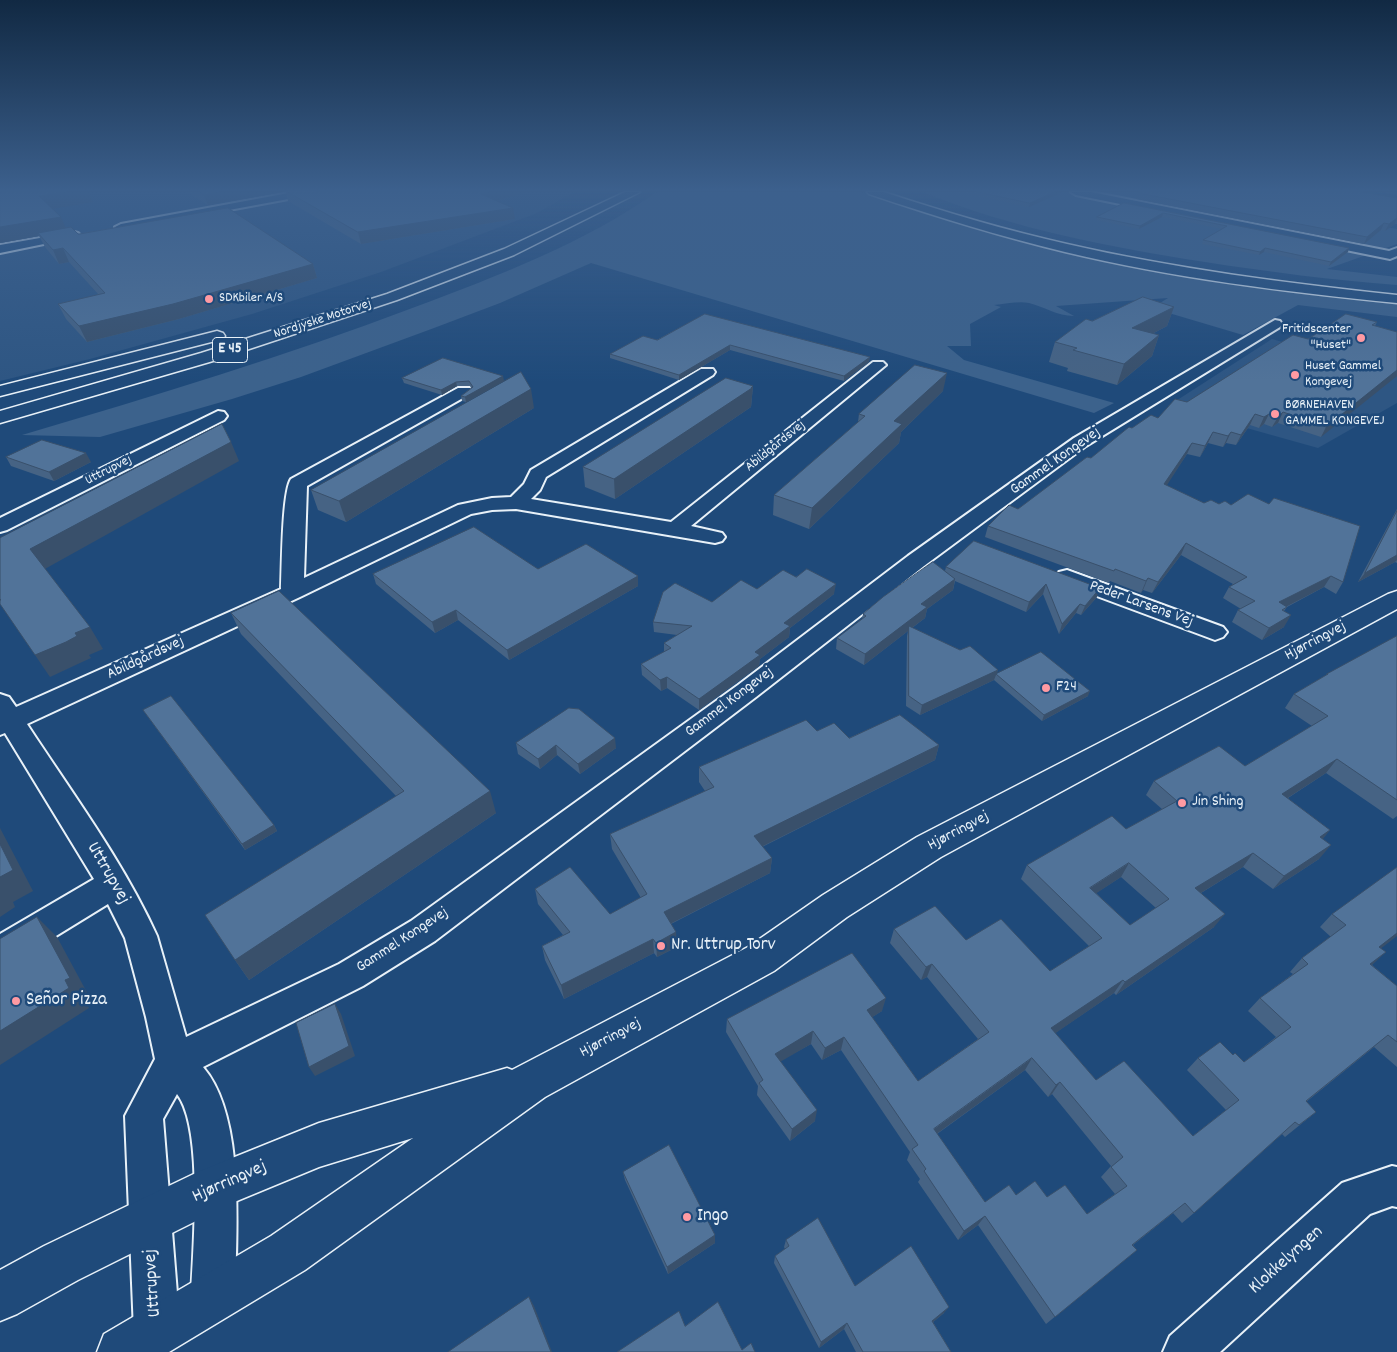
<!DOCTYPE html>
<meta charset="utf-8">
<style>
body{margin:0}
canvas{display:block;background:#1f4a7a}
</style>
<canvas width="1397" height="1352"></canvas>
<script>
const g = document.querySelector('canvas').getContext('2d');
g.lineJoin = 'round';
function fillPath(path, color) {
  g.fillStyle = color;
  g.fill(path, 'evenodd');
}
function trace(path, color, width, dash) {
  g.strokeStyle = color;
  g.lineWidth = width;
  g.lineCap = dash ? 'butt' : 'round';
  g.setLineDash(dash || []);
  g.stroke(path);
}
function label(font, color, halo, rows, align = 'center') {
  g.font = font + ' Dekko,sans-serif';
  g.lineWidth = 5;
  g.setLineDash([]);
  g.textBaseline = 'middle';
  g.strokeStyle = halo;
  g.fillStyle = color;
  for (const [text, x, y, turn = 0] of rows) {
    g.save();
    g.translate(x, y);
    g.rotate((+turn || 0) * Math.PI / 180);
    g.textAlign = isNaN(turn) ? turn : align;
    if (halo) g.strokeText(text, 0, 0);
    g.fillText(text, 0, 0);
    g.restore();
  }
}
fillPath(new Path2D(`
 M0,192H574L537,213L381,272L252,314L90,359L0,381Z
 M1272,339L1397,375V403L1318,448L1168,406Z`), '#2e5683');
fillPath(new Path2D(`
 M657,192H861L941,219L1045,248L1140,268L1246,285L1397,304V317L1298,305L1243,335L1152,308L1168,298L1056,306L1074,316C1057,316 1045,307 1029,303C1019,301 1005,304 994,305L1001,307L970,324L971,346H947L964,360L1114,403L1094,413L591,263L500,303L434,328L301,377L232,399L100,437L22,435C154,396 286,356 415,307C498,276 584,243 657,192Z
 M923,192H1198L1397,229V244L1327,269L1397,277V285C1333,280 1269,272 1205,262C1110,247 1013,229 923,192Z`), '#3c628c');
const minor = new Path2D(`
 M294,192H315L310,195L121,230L115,227L121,224Z
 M1071,192H1091L1389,251L1397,248V256L1390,259L1076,195Z
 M74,232L78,233L80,235L78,237L0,253V245Z
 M1275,320L1280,321L1282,324L1280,327L1086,446L924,566L756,697L435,941L363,986L203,1067C246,1117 236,1233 235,1297L229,1313L213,1319L197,1313L191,1297C193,1252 204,1128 177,1094L163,1119L180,1331L173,1347C160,1352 154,1352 141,1347L134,1331L125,1116L155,1059L146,1017L125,938L108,904L12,963L0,967V934L94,879L5,733L0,735V694L9,697L16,707L281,589C282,568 282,492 291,479L458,388H470L472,391L470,394L307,486L304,578L458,505L492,498L511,497L524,484L531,470L701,369H713L715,372L713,375L546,477L540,490L531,499L671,522L873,362H883L886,365L691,526L722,533L725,537L722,541L715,543L516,509L492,510L471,514L300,597L27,724C72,793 123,861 157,936L186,1037L339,964L411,921L738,685L908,556L1074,438Z
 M218,411L224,412L227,416L224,420L7,530L0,532V518Z
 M1067,570L1223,627L1227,632L1223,637L1215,640L1207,637L1059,582L1056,577L1059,572Z
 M1392,1166L1397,1167V1207L1392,1206L1370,1214L1220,1352H1163L1170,1336L1342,1183Z`);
const secondary = new Path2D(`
 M1397,591V609L941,857L847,917L774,971L545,1097L305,1270L169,1352H97L104,1334L271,1236L413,1138L319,1167L232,1203L78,1280L17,1314L0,1321V1270L44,1246L200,1171L319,1123L507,1068L512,1070L748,947L823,895L917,837L1388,594Z`);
const motorway = new Path2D(`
 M625,192H640L514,255L397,300L213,361L0,423V411L201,353L387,294L504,249Z
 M867,192H884C944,212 1005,230 1067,244C1176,269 1286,283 1397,295V303C1285,292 1174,278 1065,252C999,236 934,216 869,194Z
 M217,331L223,333L225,336L223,339L0,396V386Z`);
trace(minor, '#e8f1f8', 4);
trace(secondary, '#e8f1f8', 3);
trace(motorway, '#e8f1f8', 3);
fillPath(minor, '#1f4a7a');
fillPath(secondary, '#1f4a7a');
fillPath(motorway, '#1f4a7a');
fillPath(new Path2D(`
 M0,192L93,202L52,208L66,228L78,234L313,264L317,278L179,319L87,342L66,319L58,304L99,295L69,262L59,264L45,247L39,236L0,243Z
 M187,192H283L208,205Z
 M286,192H526L497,201L515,219L361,244L288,201Z
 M957,192H1063L1029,207Z
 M1379,192H1397V195Z
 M1138,193L1397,198V224H1395L1385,231L1381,230L1364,244L1136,199Z
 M1124,203L1348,252L1329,266L1264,252L1259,255L1202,244L1203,240L1222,229L1162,217L1139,229L1096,220L1097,217Z
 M1174,307L1167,326L1152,334L1159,335L1152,356L1117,385L1067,371L1068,368L1049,362L1055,342L1092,321Z
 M705,314L869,362L844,381L730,350L679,380L610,358V354L657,340Z
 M1377,322L1375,326L1397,332L1321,437L1278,423L1272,427L1264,424L1259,428L1250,425L1236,445L1226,443L1223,447L1208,443L1200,457L1187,454L1166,485L1343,582L1336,594L1324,587L1287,607L1284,611V627L1262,640L1232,622L1238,610L1241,609L1223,598L1229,587L1233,584L1181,555L1152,593L1143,590L1141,593L1110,581L1109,583L985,537L988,526L1018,509L1091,458L1132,428L1158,418L1187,402L1308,339Z
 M402,378L504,381L466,402L462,401L461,396L471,388L470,386H457L442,395L404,383Z
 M753,386L751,407L615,499L585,487L583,467Z
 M943,391L901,432L899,443L809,529L773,515L774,495L858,422L859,414Z
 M534,408L346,522L318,510L311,490Z
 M6,457L91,462L54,481L11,466Z
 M1397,509V563L1395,562L1358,582Z
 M974,541L1097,597L1081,615L1076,613L1059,634L1043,594L1026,612L955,581L953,590L927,609L925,618L912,628L998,670L996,674L1088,696L1042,721L994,680L920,715L906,706L907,636L908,631L864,665L836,649L837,638L862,619L863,614L945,571L946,567Z
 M373,574L638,586L509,660L458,620L435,633L376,584Z
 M796,577L834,594L790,628L789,637L760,659L759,666L699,710L667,688L661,691L642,675L641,664L664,652V643L677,635L654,632L653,622L712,602Z
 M231,613L496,813L249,980L235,960L396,796L241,634Z
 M1397,636V816L1393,819L1326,773L1288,798L1323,839L1319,859L1273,889L1243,867L1201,893L1214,927L1116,995L1114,993L1055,1033L1096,1080L1193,1136L1226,1110L1187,1070L1198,1058L1233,1055L1244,1062L1276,1037L1248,1011L1260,998L1293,974L1290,972L1302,958L1331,937L1320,927L1332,914L1381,948L1372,965L1397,986V1067L1374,1047L1306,1102L1316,1112L1285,1137L1282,1134L1194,1213L1182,1223L1173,1213L1133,1245L1137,1250L1046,1324L978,1225L958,1240L918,1182L920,1179L907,1160L910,1152L841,1050L822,1060L811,1044L780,1061L815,1121L790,1141L757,1095L758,1086L726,1032L727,1019L882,1011L872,1017L918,1081L978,1039L927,977L921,980L890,943L894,929L966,940L1050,971L1089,946L1021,879L1027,865L1126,829L1162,809L1146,795L1154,781L1245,766L1312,726L1285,708L1294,694L1325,676L1327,674ZM1121,877L1156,908L1130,925L1096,893ZM1025,1070L1048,1097L1052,1094L1111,1166L1101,1177L1115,1194L1087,1214L1047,1197L1016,1195L985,1202L937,1134Z
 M143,710L274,825L277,831L245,850Z
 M817,731L849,738L939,745L935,760L762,847L772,858L770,873L671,924L677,947L657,957L654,953L564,999L545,960L542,946L563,935L538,904L535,889L610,914L641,898L612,849L610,834L705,791L699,782V767Z
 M516,743L616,748L580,774L557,755L540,769L518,754Z
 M623,1172L715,1243L668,1274L625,1180Z
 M786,1240L855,1286L944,1313L933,1322L951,1352H856L844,1329L819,1348L774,1263L775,1256L785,1249L784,1247Z`), '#466384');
fillPath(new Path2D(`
 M66,192H89L93,202L46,210L39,196Z
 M219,192H283L208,205L204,195Z
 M489,192H526L483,205L481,194Z
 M1054,192H1063L1029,207L1030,203Z
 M513,208L515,219L361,244L358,232Z
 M1163,213L1162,217L1139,229L1140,226Z
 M61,217L67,231L38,233L39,236L0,243V227Z
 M1397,218L1395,224L1385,231L1389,224Z
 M1384,223L1381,230L1364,244L1367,237Z
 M63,248L69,262L59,264L53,250Z
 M1265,248L1264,252L1259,255L1260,252Z
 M1349,248L1348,252L1329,266L1331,262Z
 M313,264L317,278L179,319L87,342L79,326Z
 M1174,307L1167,326L1125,348L1132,328Z
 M1159,335L1152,356L1117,385L1124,364Z
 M730,345V350L679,380V375Z
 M870,357L869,362L844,381V376Z
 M1397,370V376L1321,437L1326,427Z
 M947,373L943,391L901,432L899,443L809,529L812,508L894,421Z
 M503,376L504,381L466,402L465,397Z
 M456,382L457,386L442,395L441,390Z
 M753,386L751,407L615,499L614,479Z
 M531,389L534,408L346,522L339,501Z
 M1283,412L1278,423L1272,427L1278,417Z
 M1255,414L1250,425L1236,445L1241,435Z
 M1269,414L1264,424L1259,428L1264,417Z
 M1213,432L1208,443L1200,457L1205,446Z
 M1231,432L1226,443L1223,447L1228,436Z
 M231,442L239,461L43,570L30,549Z
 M1192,443L1187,454L1160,496L1164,484Z
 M86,453L91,462L54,481L49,472Z
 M1186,543L1181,555L1152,593L1158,582Z
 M1397,555V560L1395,562L1358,582L1365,573Z
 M638,576V586L509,660L507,650Z
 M1331,576L1324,587L1272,614L1279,602Z
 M1148,578L1143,590L1141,593L1146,581Z
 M955,579L953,590L927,609L925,618L909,630V626L908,631L864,665L865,654L921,604Z
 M836,584L834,594L790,628L789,637L760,659L759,666L699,710V699L755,652L784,623Z
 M1046,584L1043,594L1026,612L1029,602Z
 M1100,588L1097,597L1081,615L1085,606Z
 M1080,604L1076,613L1059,634L1062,624Z
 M456,610L458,620L435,633L432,622Z
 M1291,615L1284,627L1262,640L1269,628Z
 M90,627L103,649L89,655L91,658L80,663L50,677L35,655L75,633Z
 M998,670L994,680L920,715L922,705Z
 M667,677V688L661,691L660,680Z
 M1090,691L1088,696L1042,721L1044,715Z
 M615,738L616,748L580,774L578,764Z
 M556,745L557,755L540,769L538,759Z
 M939,745L935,760L753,851L754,836Z
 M1337,759L1326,773L1272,808L1282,794Z
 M490,791L496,813L249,980L235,960Z
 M274,825L277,831L245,850L242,844Z
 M0,828L33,891L13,902L15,907L0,917Z
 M1330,830L1319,844L1320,837Z
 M1331,845L1319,859L1273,889L1284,876Z
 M1253,853L1243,867L1186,902L1195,888Z
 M772,858L770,873L664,927V912Z
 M1129,863L1121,877L1083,902L1090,888Z
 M1225,914L1214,927L1116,995L1125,982Z
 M37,917L57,937L90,998L85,1000L89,1008L0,1065V1031Z
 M676,932L677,947L657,957L656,943Z
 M1397,933V936L1366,960L1379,947Z
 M653,939L654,953L564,999L561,985Z
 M1386,952L1372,965L1370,964Z
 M932,964L927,977L921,980L926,967Z
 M1123,980L1114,993L1044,1041L1051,1028Z
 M886,998L882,1011L863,1023L867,1010Z
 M335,1004L341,1014L355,1056L315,1076L309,1067Z
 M813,1031L811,1044L773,1066L775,1054Z
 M844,1037L841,1050L822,1060L825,1048Z
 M1032,1058L1025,1070L928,1140L934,1129Z
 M1060,1082L1052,1094L1048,1097L1056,1085Z
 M817,1110L815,1121L790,1141L792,1129Z
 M985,1216L978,1225L958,1240L964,1231Z
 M715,1235V1243L668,1274L667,1267Z
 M529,1297L534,1306L552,1352H551Z
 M949,1307L944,1313L927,1327L932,1321Z
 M847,1323L844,1329L819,1348L821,1342Z`), '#39506b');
const building = new Path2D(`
 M0,192H66L39,196L61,217L0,227Z
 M200,192H219L204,195Z
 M288,192H489L481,194L513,208L358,232Z
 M978,192H1054L1030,203Z
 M1140,192H1362L1397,198V218L1389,224L1384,223L1367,237L1138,193Z
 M1124,203L1349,248L1331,262L1265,248L1260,252L1203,240L1227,226L1163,213L1140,226L1097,217Z
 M228,208L313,264L173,304L79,326L58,304L105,293L63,248L53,250L38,233L71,227L78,234Z
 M1143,297L1174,307L1132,328L1159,335L1124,364L1073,350L1077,348L1055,342L1086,319L1092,321Z
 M705,314L870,357L844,376L730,345L679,375L610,354L643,336L657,340Z
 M1346,314L1377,322L1372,325L1397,332V370L1326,427L1283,412L1278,417L1269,414L1264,417L1255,414L1241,435L1231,432L1228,436L1213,432L1205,446L1192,443L1164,484L1204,503L1211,500L1219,504L1225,501L1231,505L1248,494L1269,504L1274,498L1360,526L1343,582L1331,576L1279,602L1287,607L1282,610L1291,615L1269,628L1238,610L1255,601L1229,587L1247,577L1186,543L1158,582L1148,578L1146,581L1115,569L1114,571L988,526L1009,505L1018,509L1087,457L1091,458L1129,427L1132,428L1151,415L1158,418L1175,399L1187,402L1293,335L1308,339Z
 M443,358L503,376L465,397L461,396L473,387L469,381L456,382L441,390L402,378Z
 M915,365L947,373L894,421L902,424L812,508L774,495L865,416L859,414Z
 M521,372L531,389L339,501L311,490Z
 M726,378L753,386L751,388H752L614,479L583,467Z
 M222,424L231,442L30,549L90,627L75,633L77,636L66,642L35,655L0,604V600H1L0,599V538Z
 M42,440L86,453L49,472L6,457Z
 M1397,511V555L1365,573Z
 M474,527L538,569L586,544L638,576L507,650L456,610L432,622L373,574Z
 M974,541L1100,588L1085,606L1080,604L1062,624L1046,584L1029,602L946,567Z
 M933,562L955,579L921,604L927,607L865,654L837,638L866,616L863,614L883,597Z
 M807,569L836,584L784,623L790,626L755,652L760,655L699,699L667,677L660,680L641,664L671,648L664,643L692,626L653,622L663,592L675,583L712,602L741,580L757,589L783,570L796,577Z
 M279,591L490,791L235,960L205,915L404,791L231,613Z
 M909,626L960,650L970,646L998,670L922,705L909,696Z
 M1397,636V800L1337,759L1282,794L1330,830L1320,837L1331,845L1284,876L1253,853L1195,888L1225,914L1125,982L1123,980L1051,1028L1096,1080L1124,1061L1193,1136L1239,1100L1198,1058L1220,1042L1233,1055L1235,1053L1244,1062L1291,1027L1260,998L1308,964L1302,958L1346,925L1332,914L1397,867V933L1379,947L1386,952L1370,964L1397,986V1042L1388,1035L1306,1101L1316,1112L1299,1125L1295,1122L1194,1213L1185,1203L1132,1245L1137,1250L1055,1317L985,1216L964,1231L924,1171L926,1169L912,1149L918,1145L844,1037L825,1048L813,1031L775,1054L817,1110L792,1129L759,1083L763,1080L727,1019L852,953L886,998L867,1010L918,1081L989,1032L932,964L926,967L894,929L935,906L966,940L1001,919L1050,971L1102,938L1027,865L1112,816L1126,829L1177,801L1154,781L1219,746L1245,766L1328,716L1294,694L1328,674H1327ZM1129,863L1169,899L1130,925L1090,888ZM1032,1058L1056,1085L1060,1082L1123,1157L1111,1167L1127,1186L1087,1214L1065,1185L1047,1197L1035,1181L1016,1195L1009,1185L985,1202L934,1129Z
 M1041,652L1090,691L1044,715L996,674Z
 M171,696L274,825L242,844L143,710Z
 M569,708L579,709L615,738L578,764L556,745L538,759L516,743Z
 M900,715L939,745L754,836L772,858L664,912L676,932L656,943L653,939L561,985L542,946L570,932L535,889L570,867L610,914L647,894L610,834L714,787L699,767L806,720L817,731L834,723L849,738Z
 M0,844L13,870L0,877Z
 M37,917L70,978L65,980L69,988L0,1031V939Z
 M335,1004L349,1046L309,1067L296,1023Z
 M669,1145L715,1235L667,1267L623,1172Z
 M818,1218L855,1286L911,1246L949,1307L932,1321L951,1352H863L847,1323L821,1342L775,1256L789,1246L786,1240Z
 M529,1297L551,1352H448Z
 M718,1302L742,1350L751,1343L755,1352H617L679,1311L685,1326Z`);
fillPath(building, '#517399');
trace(building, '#39506b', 1);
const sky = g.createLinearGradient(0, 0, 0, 381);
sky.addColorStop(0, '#112943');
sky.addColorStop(0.5, '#3c608d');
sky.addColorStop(1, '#3c608d00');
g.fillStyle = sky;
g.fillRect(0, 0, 1397, 381);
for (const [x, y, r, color] of [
 [209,299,5,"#ff9aa2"],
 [1361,338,5,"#ff9aa2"],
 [1295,375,5,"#ff9aa2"],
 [1275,414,5,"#ff9aa2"],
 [1046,688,5,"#ff9aa2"],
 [1182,803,5,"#ff9aa2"],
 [661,946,5,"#ff9aa2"],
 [16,1001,5,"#ff9aa2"],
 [687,1217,5,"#ff9aa2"]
]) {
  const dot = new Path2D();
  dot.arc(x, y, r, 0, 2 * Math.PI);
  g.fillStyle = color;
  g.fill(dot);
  trace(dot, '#1f4a7a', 2);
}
label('14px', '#e8f1f8', '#1f4a7a', [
 ["SDKbiler A/S",219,299],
 ["Fritidscenter",1351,330,"right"],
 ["\"Huset\"",1351,346,"right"],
 ["Huset Gammel",1305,367],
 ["Kongevej",1305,383],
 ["BØRNEHAVEN",1285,406],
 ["GAMMEL KONGEVEJ",1285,422]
], 'left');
label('14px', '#e8f1f8', '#1f4a7a', [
 ["Nordjyske Motorvej",323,320,-18],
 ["Abildgårdsvej",776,447,-39],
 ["Uttrupvej",109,471,-27]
]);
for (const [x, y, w] of [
 [230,350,35]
]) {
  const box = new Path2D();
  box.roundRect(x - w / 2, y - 12.5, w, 25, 4);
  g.fillStyle = '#1f4a7a';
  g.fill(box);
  trace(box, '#e8f1f8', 1);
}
label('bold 15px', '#e8f1f8', null, [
 ["E 45",230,350]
]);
label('16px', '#e8f1f8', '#1f4a7a', [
 ["Gammel Kongevej",1056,462,-35],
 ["Peder Larsens Vej",1141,605,20],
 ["Hjørringvej",1316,642,-28],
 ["Abildgårdsvej",146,659,-25],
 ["Gammel Kongevej",730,703,-37],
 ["Hjørringvej",959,832,-28],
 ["Gammel Kongevej",403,941,-33],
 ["Hjørringvej",611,1039,-28]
]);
label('16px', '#e8f1f8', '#1f4a7a', [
 ["F24",1056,688],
 ["Jin Shing",1192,803]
], 'left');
label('19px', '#e8f1f8', '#1f4a7a', [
 ["Uttrupvej",107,874,60],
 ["Hjørringvej",230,1183,-24],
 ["Klokkelyngen",1287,1261,-42],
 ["Uttrupvej",154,1283,-94]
]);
label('19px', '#e8f1f8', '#1f4a7a', [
 ["Nr. Uttrup Torv",671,946],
 ["Señor Pizza",26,1001],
 ["Ingo",697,1217]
], 'left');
</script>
